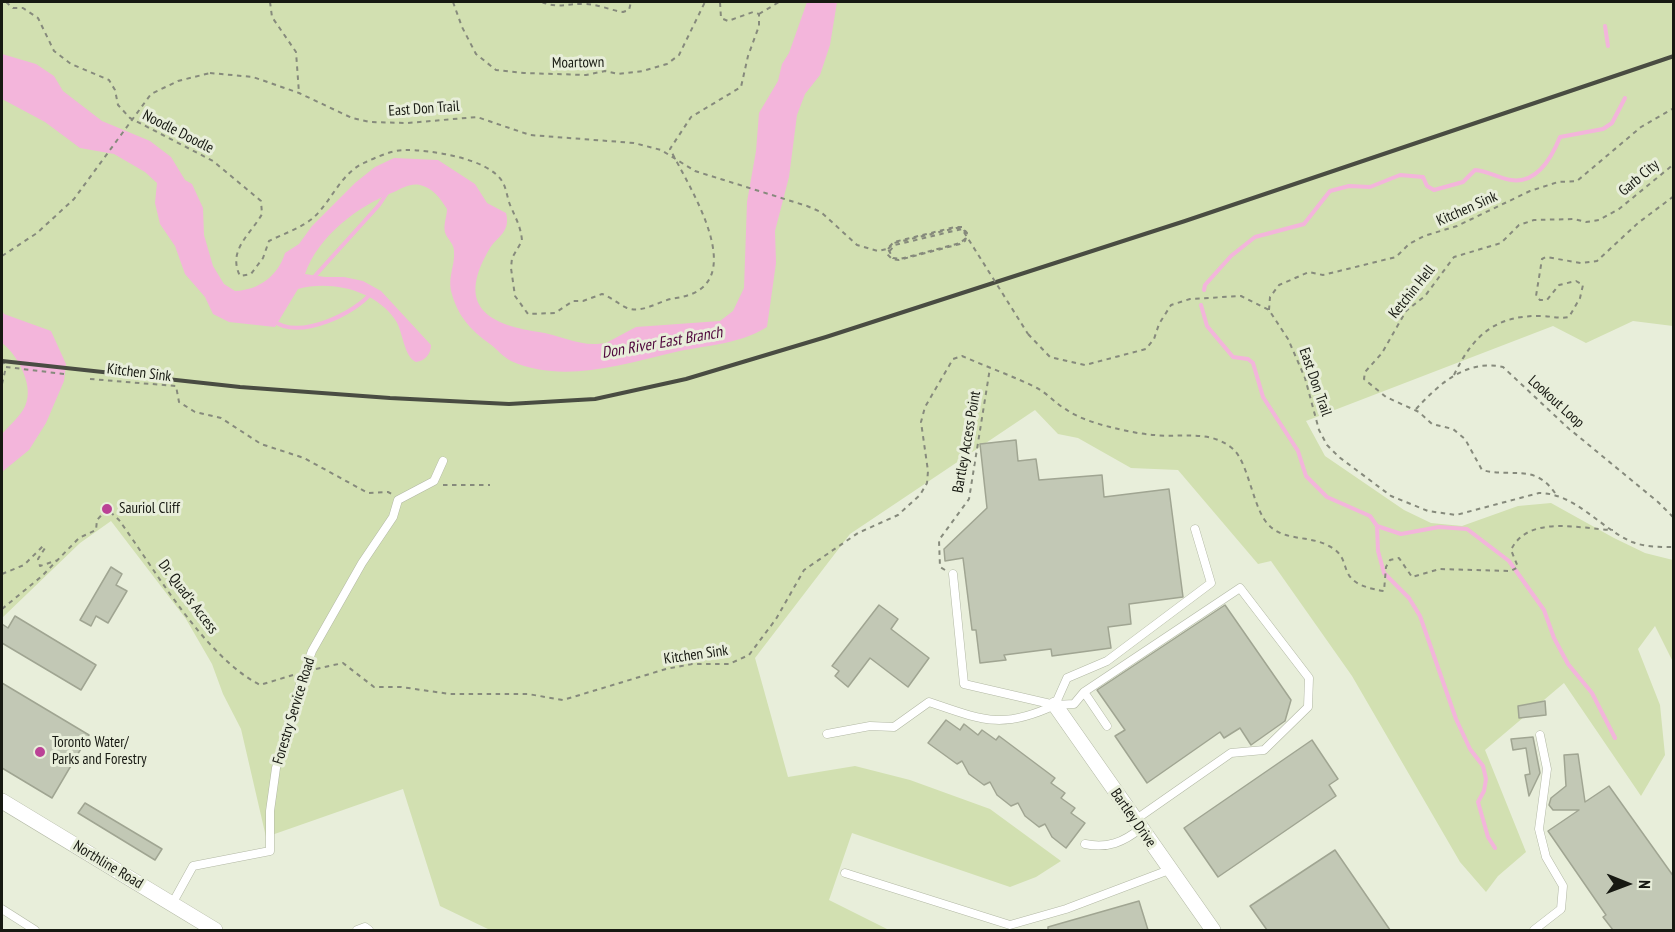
<!DOCTYPE html>
<style>
body{margin:0}
#map{position:relative;width:1675px;height:932px;overflow:hidden;background:#e8eeda;font-family:"PT Sans Narrow",sans-serif}
canvas{display:block}
.frame{position:absolute;inset:0;border:3px solid #171912;pointer-events:none}
.north{position:absolute;left:1597px;top:854px;width:60px;height:60px;-webkit-text-stroke:4px #e8eeda;paint-order:stroke;rotate:91deg;font-size:16px;font-weight:700;line-height:24px;text-align:center;color:#171912}
.north::after{content:'';display:block;margin:auto;width:21px;height:27px;background:#171912;clip-path:polygon(50% 0,100% 100%,50% 72%,0 100%)}
</style>
<div id="map">
<canvas width="1675" height="932"></canvas>
<div class="frame"></div>
<div class="north">N</div>
</div>
<script>
const g = document.querySelector('canvas').getContext('2d');
g.lineJoin = 'round';
function fillPath(path, color) {
  g.fillStyle = color;
  g.fill(path, 'evenodd');
}
function trace(path, color, width, dash) {
  g.strokeStyle = color;
  g.lineWidth = width;
  g.lineCap = dash ? 'butt' : 'round';
  g.setLineDash(dash || []);
  g.stroke(path);
}
function label(font, color, halo, rows, align = 'center') {
  g.font = font + ' "PT Sans Narrow",sans-serif';
  g.lineWidth = 6;
  g.setLineDash([]);
  g.textBaseline = 'middle';
  g.strokeStyle = halo;
  g.fillStyle = color;
  for (const [text, x, y, turn = 0] of rows) {
    g.save();
    g.translate(x, y);
    g.rotate((+turn || 0) * Math.PI / 180);
    g.textAlign = isNaN(turn) ? turn : align;
    if (halo) g.strokeText(text, 0, 0);
    g.fillText(text, 0, 0);
    g.restore();
  }
}
fillPath(new Path2D(`
 M2,2H1673V326L1633,321L1586,343L1553,326L1306,421L1325,456L1404,510L1431,523L1462,526L1518,506L1551,503L1614,538L1645,553L1673,560V662L1655,626L1638,649L1660,705L1665,755L1641,796L1564,683L1485,750L1526,852L1498,876L1486,892L1460,862L1352,676L1271,561L1258,564L1178,470L1131,468L1078,438L1058,434L1035,410L850,534L755,658L788,777L855,766L910,780L990,809L1061,861L1036,877L1010,887L852,833L829,900L889,930H490L440,906L403,789L266,837L241,729L223,694L212,664L186,619L111,521L80,543L2,618Z`), '#d2e0b1');
fillPath(new Path2D(`
 M807,2H837L830,45L820,75L805,94L797,115L789,177L775,231L776,263L767,327C737,346 701,345 667,354C618,366 560,383 511,361C503,357 497,349 490,344C470,330 457,315 451,291C448,276 455,266 454,251C454,245 449,240 446,235C442,226 447,218 447,209C440,198 433,188 420,185C410,183 403,188 394,192C358,206 318,236 305,274L325,277H344L363,281L381,291L431,345C431,354 425,361 416,362C404,357 403,332 396,321C376,290 331,280 298,289L275,327L229,322L213,314L205,297L185,274L175,246L160,224L155,203L157,183L145,172L114,154L80,148L45,122L2,99V54L36,64L54,76L63,91L102,121L150,141L171,157L185,180L192,184L203,208L204,235L213,266L224,284L235,291C259,290 278,276 285,253L299,244L312,226L355,183L375,167L394,158L438,160L475,184L487,203L506,213C511,232 497,237 490,248C457,303 483,324 539,332C558,335 577,345 597,344L606,343L636,327L720,321L733,311L744,288L747,202L756,151L759,113L778,81L782,64L789,53Z
 M2,310L4,314L51,331L66,364L64,381L46,423L29,450L2,472V434C9,426 18,418 23,410C37,389 18,355 2,343Z`), '#f3b5db');
trace(new Path2D(`
 M1605,26L1608,46
 M313,278L379,205L387,193
 M1204,290L1205,285L1231,256L1255,237L1304,224L1330,191L1349,186L1370,187L1400,175L1423,177L1427,186L1434,190L1463,182L1475,170C1488,171 1498,178 1511,180C1537,184 1552,157 1560,137L1603,129L1612,123L1625,98
 M1201,305L1207,326L1233,357L1248,359L1253,363L1263,397L1298,451L1306,476L1327,497L1370,516L1377,526L1378,551L1384,573L1409,598L1420,616L1456,719L1470,749L1483,766L1486,779L1484,791L1478,802L1488,837L1495,848
 M274,321C298,341 356,313 372,292
 M1377,526L1401,534L1439,527L1467,529L1509,561L1544,610L1554,638L1568,664L1592,693L1615,738`), '#f3b5db', 4);
const building = new Path2D(`
 M1016,440L1018,461L1036,459L1039,480L1102,475L1104,497L1169,489L1183,597L1129,604L1131,624L1108,627L1111,648L1052,656L1051,649L1004,655L1006,660L980,663L976,630H972L963,558L945,561L944,549L987,508L980,444Z
 M111,567L122,574L116,585L127,591L108,623L96,616L91,626L80,620Z
 M879,605L898,619L891,629L929,658L908,687L870,658L848,687L835,676L839,671L832,666Z
 M1225,605L1291,700L1285,721L1251,745L1240,728L1224,738L1220,732L1147,783L1115,736L1125,730L1097,690Z
 M15,616L96,665L81,690L2,643V624L8,628Z
 M2,683L89,735L52,798L2,768Z
 M1545,701L1546,715L1519,718L1518,706Z
 M946,720L960,730L964,724L978,735L982,730L996,740L999,736L1055,778L1051,783L1065,793L1061,798L1075,808L1071,813L1085,823L1066,848L1052,837L1045,824L1039,827L1025,816L1018,803L1011,806L997,795L990,782L984,785L969,774L962,761L957,764L928,743Z
 M1533,737L1540,773L1529,796L1525,775L1530,774L1526,748L1513,750L1511,739Z
 M1312,740L1338,779L1329,785L1336,796L1218,877L1184,828Z
 M1578,754L1585,802L1609,786L1674,877V930H1613L1603,917L1606,915L1548,831L1579,810H1553L1549,805L1551,798L1566,786L1564,755Z
 M85,803L162,849L155,860L78,813Z
 M1335,850L1390,930H1267L1250,906Z
 M1139,901L1148,930H1048V927Z`);
fillPath(building, '#c2c8b5');
trace(building, '#a0a592', 1.5);
const service = new Path2D(`
 M953,574L964,684L1055,705L1074,704L1084,692
 M1107,726L1084,692L1240,588L1309,678L1308,707L1264,750L1231,753L1135,820
 M827,734L870,726L894,727L929,702C982,720 1002,730 1055,705L1067,678L1107,661L1211,583L1195,529
 M1085,844C1107,849 1124,842 1141,828
 M845,873L1010,925L1066,909L1169,870
 M172,904L193,866L270,851V811L276,768L301,681L312,651L362,563L393,517L398,500L434,481L443,461
 M2,909L35,930
 M357,930L365,927L369,930
 M1534,930L1561,909L1563,886L1546,857L1539,829L1547,769L1540,735`);
const minor = new Path2D(`
 M1055,705L1213,930
 M2,801L215,930`);
trace(service, '#b2b8a4', 9);
trace(minor, '#b2b8a4', 16);
trace(new Path2D(`
 M6,2L13,8H23L38,18L54,51L71,64L109,80L115,90L118,105L130,118L213,161L261,201L262,214C251,234 227,250 240,276L251,274L263,258L269,241C283,234 301,228 313,218C332,201 341,172 366,162C377,157 392,150 405,150C431,150 487,158 502,181C507,189 507,199 511,207C516,219 521,227 522,241L512,258L511,268L515,296L528,314L555,313L573,301H583L602,294C611,297 618,304 627,308C644,314 659,300 676,298C755,287 689,187 670,149L691,117L741,87L748,56L759,26V14L753,12L728,21L721,18L720,2
 M270,2L272,17L296,52L299,93
 M453,2L462,27L476,54L496,70L524,73L586,75L605,71L618,74L643,71L667,64L679,55L705,2
 M542,2C558,9 568,3 585,4C598,4 609,10 623,12L629,10L631,2
 M1519,2H1530
 M759,14L779,2
 M210,73L253,77L299,93L352,118L370,122L408,123L477,117L530,135L634,143L661,150L695,171L807,206L821,212L857,245L878,251L887,249L894,242L955,227H962L967,233L965,239L960,243L900,259L893,258L888,249
 M1269,310L1270,297L1279,285L1309,272L1323,275L1396,257L1409,244L1424,236L1457,226L1530,191L1558,182L1577,181L1641,127L1674,108
 M1028,334L1050,357L1085,365L1146,349L1154,339L1159,324L1171,305L1190,299L1241,296L1269,310L1288,339L1305,378L1319,430L1327,445L1339,457L1391,496L1428,511L1456,515L1539,493C1575,493 1600,528 1632,542C1645,547 1660,547 1674,547
 M2,360L6,367
 M6,367L64,374
 M1454,375C1473,335 1496,315 1541,316C1551,316 1559,319 1569,317L1580,298L1583,285L1576,281L1559,285L1547,300H1540L1536,296L1542,259L1546,257L1581,263L1597,261L1638,223L1674,196
 M90,379L176,386L179,402L195,412L221,418L261,444L304,458L368,493L388,492L392,494
 M2,384L6,367
 M1416,409C1439,384 1466,359 1503,367L1567,427L1658,502L1674,518
 M443,485H490
 M1555,493C1534,463 1512,478 1482,470L1465,439L1453,429L1432,424L1419,412L1386,397L1364,379L1365,372L1382,353L1406,311L1425,296L1454,257L1501,243L1519,225L1534,220L1574,219L1586,222L1599,220L1619,209L1674,164
 M945,570L940,567L939,540L969,499L990,368
 M2,574L24,565L43,546L45,548L38,559L40,566L58,560
 M2,609L42,576L79,538L96,530L97,520L107,509L119,520C156,571 204,656 260,685L293,675
 M316,669L343,663L374,687H401L450,694H528L563,700L666,669L692,664H729L749,655L776,619L804,570L858,533L898,515L920,495L927,483L928,471L921,422L925,407L953,359L962,356C987,367 1013,376 1037,388C1048,394 1056,404 1067,410C1080,419 1098,424 1114,428C1126,431 1141,434 1154,435C1181,438 1210,429 1233,449C1247,461 1252,500 1264,519C1279,543 1308,534 1329,546C1357,560 1330,583 1384,591L1386,567L1390,560L1399,558L1412,577L1440,569L1511,571L1518,567L1511,550C1528,514 1581,529 1613,530`), '#868a7c', 2, [4.5, 4.5]);
trace(service, '#fff', 8);
trace(minor, '#fff', 15);
trace(new Path2D(`
 M2,361L240,387L390,398L509,404L595,399L686,379L826,337L1185,221L1674,56`), '#494c42', 4);
trace(new Path2D(`
 M888,249L894,243L956,228H962L967,234L965,241L960,244L899,260L892,259L887,254L895,245L962,229L1028,334
 M2,256L37,233L74,199L151,94L178,81L210,73`), '#868a7c', 2, [4.5, 4.5]);
for (const [x, y, r, color] of [
 [107,509,6,"#bb4296"],
 [40,752,6,"#bb4296"]
]) {
  const dot = new Path2D();
  dot.arc(x, y, r, 0, 2 * Math.PI);
  g.fillStyle = color;
  g.fill(dot);
  trace(dot, '#e8eeda', 2);
}
label('15px', '#171912', '#e8eeda', [
 ["Moartown",578,63,-1],
 ["East Don Trail",424,109,-4],
 ["Noodle Doodle",178,132,27],
 ["Garb City",1639,178,-40],
 ["Kitchen Sink",1467,209,-24],
 ["Ketchin Hell",1412,292,-51],
 ["Kitchen Sink",139,373,7],
 ["East Don Trail",1315,382,71],
 ["Lookout Loop",1556,402,42],
 ["Bartley Access Point",967,442,-80],
 ["Dr. Quad's Access",188,597,53],
 ["Kitchen Sink",696,655,-8],
 ["Forestry Service Road",294,711,-73],
 ["Bartley Drive",1133,818,55],
 ["Northline Road",108,865,31]
]);
label('15px', '#171912', '#e8eeda', [
 ["Sauriol Cliff",119,509],
 ["Toronto Water/",52,743],
 ["Parks and Forestry",52,760]
], 'left');
label('italic 16px', '#4f063c', '#e8eeda', [
 ["Don River East Branch",662,343,-10]
]);
</script>
